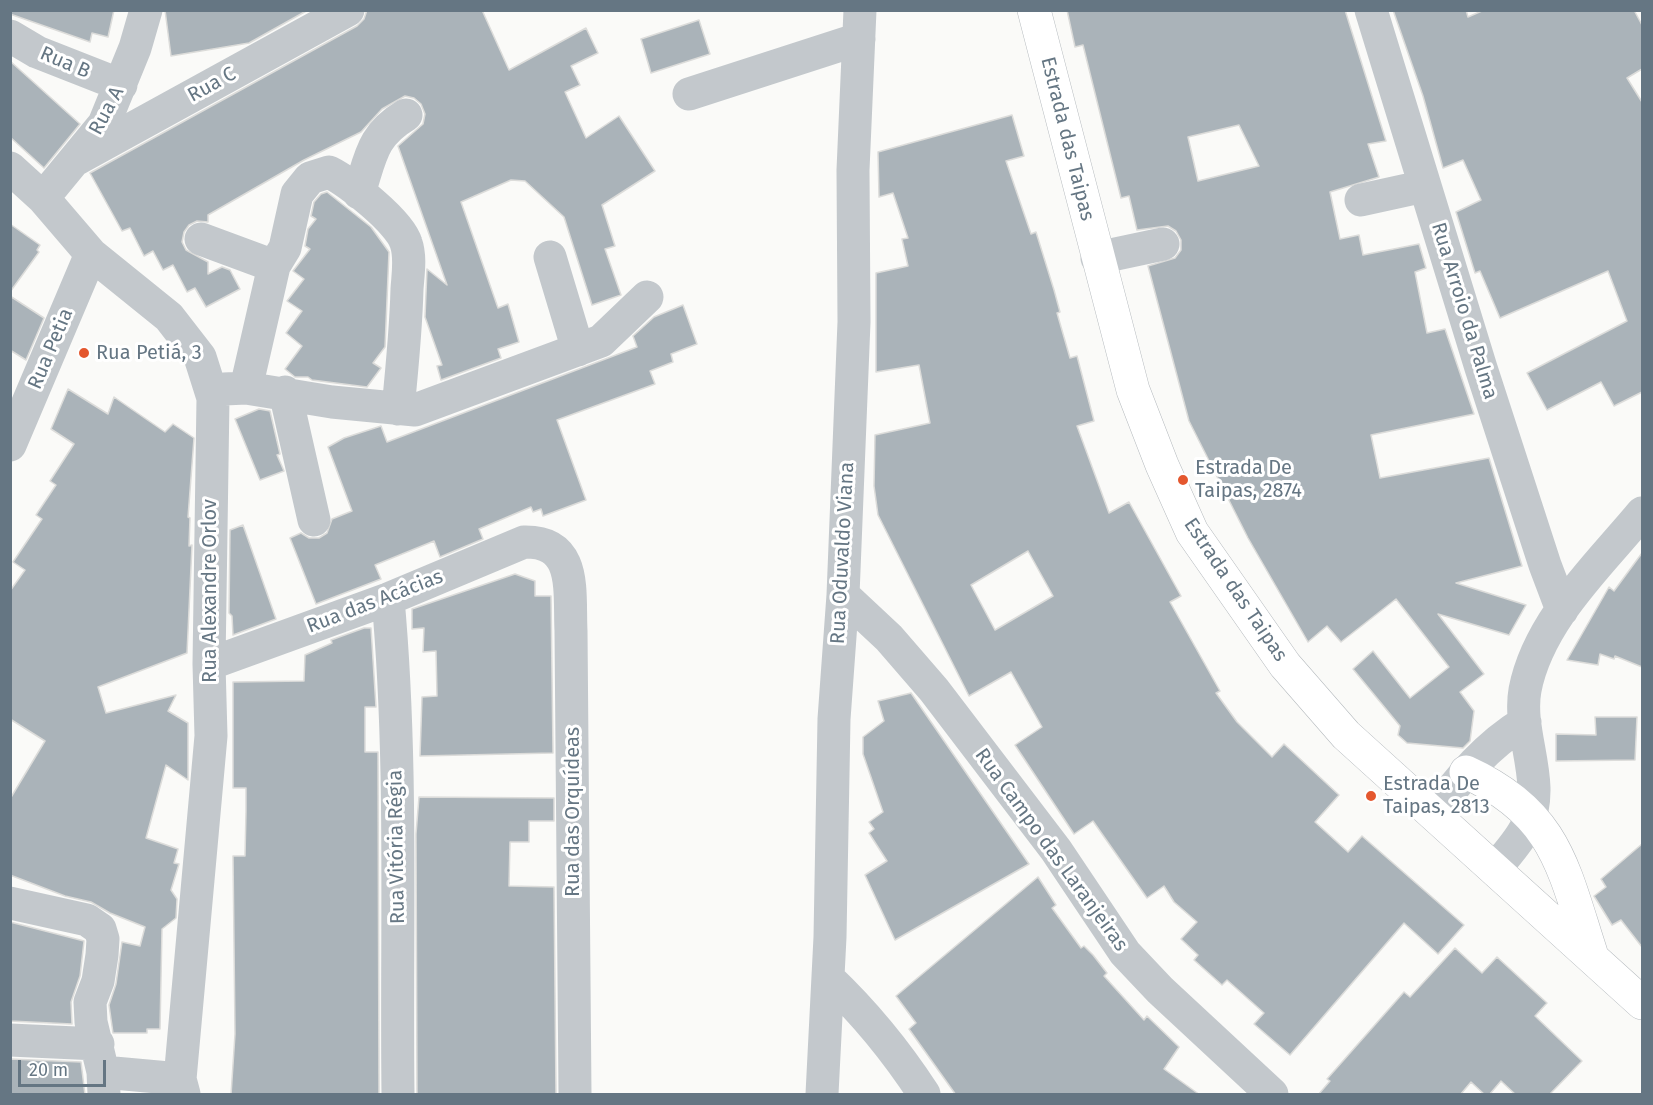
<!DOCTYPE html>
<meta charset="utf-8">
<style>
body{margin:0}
#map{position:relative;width:1653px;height:1105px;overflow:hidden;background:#fafaf8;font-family:"Fira Sans",sans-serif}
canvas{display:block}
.frame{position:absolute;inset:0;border:12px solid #657683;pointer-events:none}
.scale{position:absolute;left:18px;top:1060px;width:88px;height:27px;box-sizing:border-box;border:3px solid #657683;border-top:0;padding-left:8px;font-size:18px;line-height:21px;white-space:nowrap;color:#657683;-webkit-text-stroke:4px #fff;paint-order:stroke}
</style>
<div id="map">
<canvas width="1653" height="1105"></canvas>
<div class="frame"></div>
<div class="scale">20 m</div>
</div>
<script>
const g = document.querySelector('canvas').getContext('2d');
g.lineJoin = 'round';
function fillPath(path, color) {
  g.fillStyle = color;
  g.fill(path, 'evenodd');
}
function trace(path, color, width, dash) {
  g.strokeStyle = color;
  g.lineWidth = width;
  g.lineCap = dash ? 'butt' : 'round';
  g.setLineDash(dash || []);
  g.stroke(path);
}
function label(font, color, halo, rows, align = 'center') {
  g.font = font + ' "Fira Sans",sans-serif';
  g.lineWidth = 6;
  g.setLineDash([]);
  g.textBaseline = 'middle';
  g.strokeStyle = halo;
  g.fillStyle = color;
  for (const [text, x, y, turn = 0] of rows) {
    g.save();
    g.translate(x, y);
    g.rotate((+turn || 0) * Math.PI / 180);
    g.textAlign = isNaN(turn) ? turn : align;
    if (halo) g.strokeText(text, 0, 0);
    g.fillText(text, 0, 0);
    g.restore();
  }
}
const building = new Path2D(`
 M10,10H114L108,37L92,33L90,42L10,14Z
 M165,10H308L249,43L171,56Z
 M367,10H482L509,70L586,28L598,53L571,66L580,85L565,92L586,138L619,116L655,171L602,205L615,246L605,249L621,295L592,305L564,217L525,181L511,180L461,202L498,308L508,304L519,342L498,349L501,358L441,380L437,366L442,365L425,317L427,269L447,285L398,146L423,124L425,114L421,104L414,98L405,96L382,109L361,132L304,160L208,215V222L197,221L189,225L184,232L182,242L186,250L208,262V274L222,267L230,270L240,289L206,307L195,288L187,292L173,265L163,270L153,251L144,256L130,228L122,231L90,173L357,26L364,19Z
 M1067,10H1345L1386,141L1368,144L1379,177L1330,192L1340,239L1359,235L1363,255L1419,244L1426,268L1415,272L1427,333L1445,329L1474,414L1371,435L1380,478L1489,458L1522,566L1456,583L1526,605L1509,635L1438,614L1484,674L1460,692L1474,711L1470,741L1463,748L1407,743L1398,735L1400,726L1353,669L1373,651L1410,698L1449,667L1396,599L1341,642L1327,626L1308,642L1248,538L1189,421L1148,266L1175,258L1181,250V240L1176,231L1168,226L1137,230L1129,196L1121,198L1083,45L1075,47ZM1239,125L1259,166L1198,181L1188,137Z
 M1393,10H1466L1468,17L1484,10H1634L1642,25V69L1627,78L1642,102V392L1614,406L1601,382L1547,410L1527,373L1627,321L1608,271L1500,318L1480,271L1475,273L1456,212L1481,200L1463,160L1443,168L1423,96Z
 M699,20L710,54L651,73L641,39Z
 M10,61L80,124L44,168L10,137Z
 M1012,115L1024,156L1006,161L1031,234L1036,232L1054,290L1060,312L1057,313L1070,358L1077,356L1094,421L1077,426L1109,513L1129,502L1181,596L1170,602L1220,691L1216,693L1237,722L1272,757L1284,744L1339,795L1315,822L1348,852L1362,836L1464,925L1438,954L1404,923L1290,1055L1254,1024L1264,1013L1227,980L1222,985L1194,960L1198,955L1181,939L1197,922L1174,902L1164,886L1147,898L1093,821L1074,834L1015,745L1042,727L1011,672L969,696L878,515L874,486L875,435L930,423L919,365L876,372V273L908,266L902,239L908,238L893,193L879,197L878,152ZM1028,551L1053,596L995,630L971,585Z
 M327,192L371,227L389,252L385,347L373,363L381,368L367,387L312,380L308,377H295L285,369L302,346L286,333L302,311L287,301L304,279L293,271L310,249L305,246L308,229L316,219L311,216L314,202L321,194Z
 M10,224L40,245L37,250L39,252L10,292Z
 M10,296L44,318L26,360L10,350Z
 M683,305L697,344L671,354L673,362L650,371L655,384L557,420L586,500L543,516L541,509L533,512L531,507L479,529L483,539L440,557L434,541L375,565L381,579L316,604L290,538L301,533L309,538H319L327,533L332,519L352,511L328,447L344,438L381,426L387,442L637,347L633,336L654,317Z
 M68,389L108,414L114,397L165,432L173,424L194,438L188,517L190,518L189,546L192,545L187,653L98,687L106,713L176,695L168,711L188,723V780L166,765L146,838L178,849L174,863L179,864L171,890L177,899L176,918L162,929L160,1029H147V1033H113L109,1005L116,984L122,942L140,946L145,927L110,913L91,902L65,896L10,875V799L45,741L10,719V591L25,570L13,562L42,519L36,515L56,485L50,481L74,444L51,429Z
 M259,409L270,411L280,454L277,455L284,471L260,480L235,419Z
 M243,525L276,619L233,635L232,616L229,613L230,530Z
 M1642,553V667L1615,656L1614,659L1600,654L1598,665L1567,660L1609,587L1614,591Z
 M515,574L535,581V596H551L553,753L420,756L422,697L437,696L436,651L423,652L424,628L412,629V609Z
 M364,628H371L376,707H365V752H378L379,1095H231L235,1034L233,856H245L246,811V788H233V682L304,681L305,655L332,643L331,640Z
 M911,693L1029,864L895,940L865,875L887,861L869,833L874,829L869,822L883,812L863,754V737L884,721L878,701Z
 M1595,717H1637L1635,760L1556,761V734L1596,735Z
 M419,797L554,798V821H529V842H510L509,886L554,887L556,1095H417L416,834Z
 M1642,844V947L1621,920L1612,925L1594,896L1606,887L1601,879Z
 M1038,877L1056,905L1052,908L1081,948L1084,946L1093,955L1107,973L1104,976L1144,1020L1147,1016L1179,1047L1164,1069L1200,1095H956L909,1029L916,1023L896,996Z
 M10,922L84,941L80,976L71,1002L72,1024L10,1021Z
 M1455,948L1482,973L1497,957L1547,1003L1535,1016L1582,1061L1549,1095H1516L1501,1081L1489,1095H1485L1471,1082L1460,1095H1318L1330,1081L1327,1079L1404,992L1410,997Z
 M10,1059L81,1062L85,1095H10Z`);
fillPath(building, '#aab3b9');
trace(building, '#dcdcda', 1.5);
const major = new Path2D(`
 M1034,10L1133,390L1162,465L1192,532L1285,665L1346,735L1642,1003
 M1466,772C1556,813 1563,867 1591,953`);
trace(major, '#b5babe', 34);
trace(new Path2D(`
 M1371,10L1481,368L1545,565L1562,610
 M10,36L37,52L121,85
 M689,94L859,39
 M75,160L348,10
 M10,168L43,198L91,254L169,317L200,357L213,398L209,664L211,736L180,1079L184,1094
 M359,193C371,157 371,136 406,115
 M43,198L104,124L135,48L146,10
 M1361,200L1425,186
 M201,239L274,266
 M550,257L578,350
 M1097,258L1163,244
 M246,388L274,266L285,248L297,194L310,178L329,172C349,182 400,222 406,243C411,257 408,274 407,289C406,329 402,369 398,409
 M224,389L246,388L332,402L415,410L601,341L647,297
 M285,392L314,520
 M10,445L91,254
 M843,595L889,638L934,690L1056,850L1125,953L1160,990L1272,1094
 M388,599C403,764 396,930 398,1094
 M209,664L388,599L524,542C578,541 569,591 571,631L575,1094
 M1434,814C1459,778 1487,745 1525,722
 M1495,869C1505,856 1520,841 1527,825C1547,782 1517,734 1525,690C1538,621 1599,565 1642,513
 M10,903L87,920L100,929L103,939L102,955L98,981L90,1002L91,1022L103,1072L104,1094
 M828,978C866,1014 896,1051 924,1094
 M10,1040L98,1044
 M103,1072L180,1079
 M822,1094L830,937L834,719L843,595L854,322L853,170L860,10`), '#c3c8cc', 33);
trace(major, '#fff', 33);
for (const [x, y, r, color] of [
 [84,353,6,"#e4572e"],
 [1183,480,6,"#e4572e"],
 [1371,796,6,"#e4572e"]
]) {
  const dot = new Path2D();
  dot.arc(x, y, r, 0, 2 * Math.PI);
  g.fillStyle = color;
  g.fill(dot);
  trace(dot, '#fff', 2);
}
label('20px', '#657683', '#fff', [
 ["Rua B",65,63,23],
 ["Rua C",212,85,-29],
 ["Rua A",107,111,-62],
 ["Estrada das Taipas",1067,139,76],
 ["Rua Arroio da Palma",1464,311,73],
 ["Rua Petia",51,349,-67],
 ["Rua Oduvaldo Viana",843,553,-87],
 ["Estrada das Taipas",1235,590,56],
 ["Rua Alexandre Orlov",210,591,-90],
 ["Rua das Acácias",375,602,-21],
 ["Rua das Orquídeas",573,812,-90],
 ["Rua Vitória Régia",397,847,-91],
 ["Rua Campo das Laranjeiras",1051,850,54]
]);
label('20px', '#657683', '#fff', [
 ["Rua Petiá, 3",96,353],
 ["Estrada De",1195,468],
 ["Taipas, 2874",1195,491],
 ["Estrada De",1383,784],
 ["Taipas, 2813",1383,807]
], 'left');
</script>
